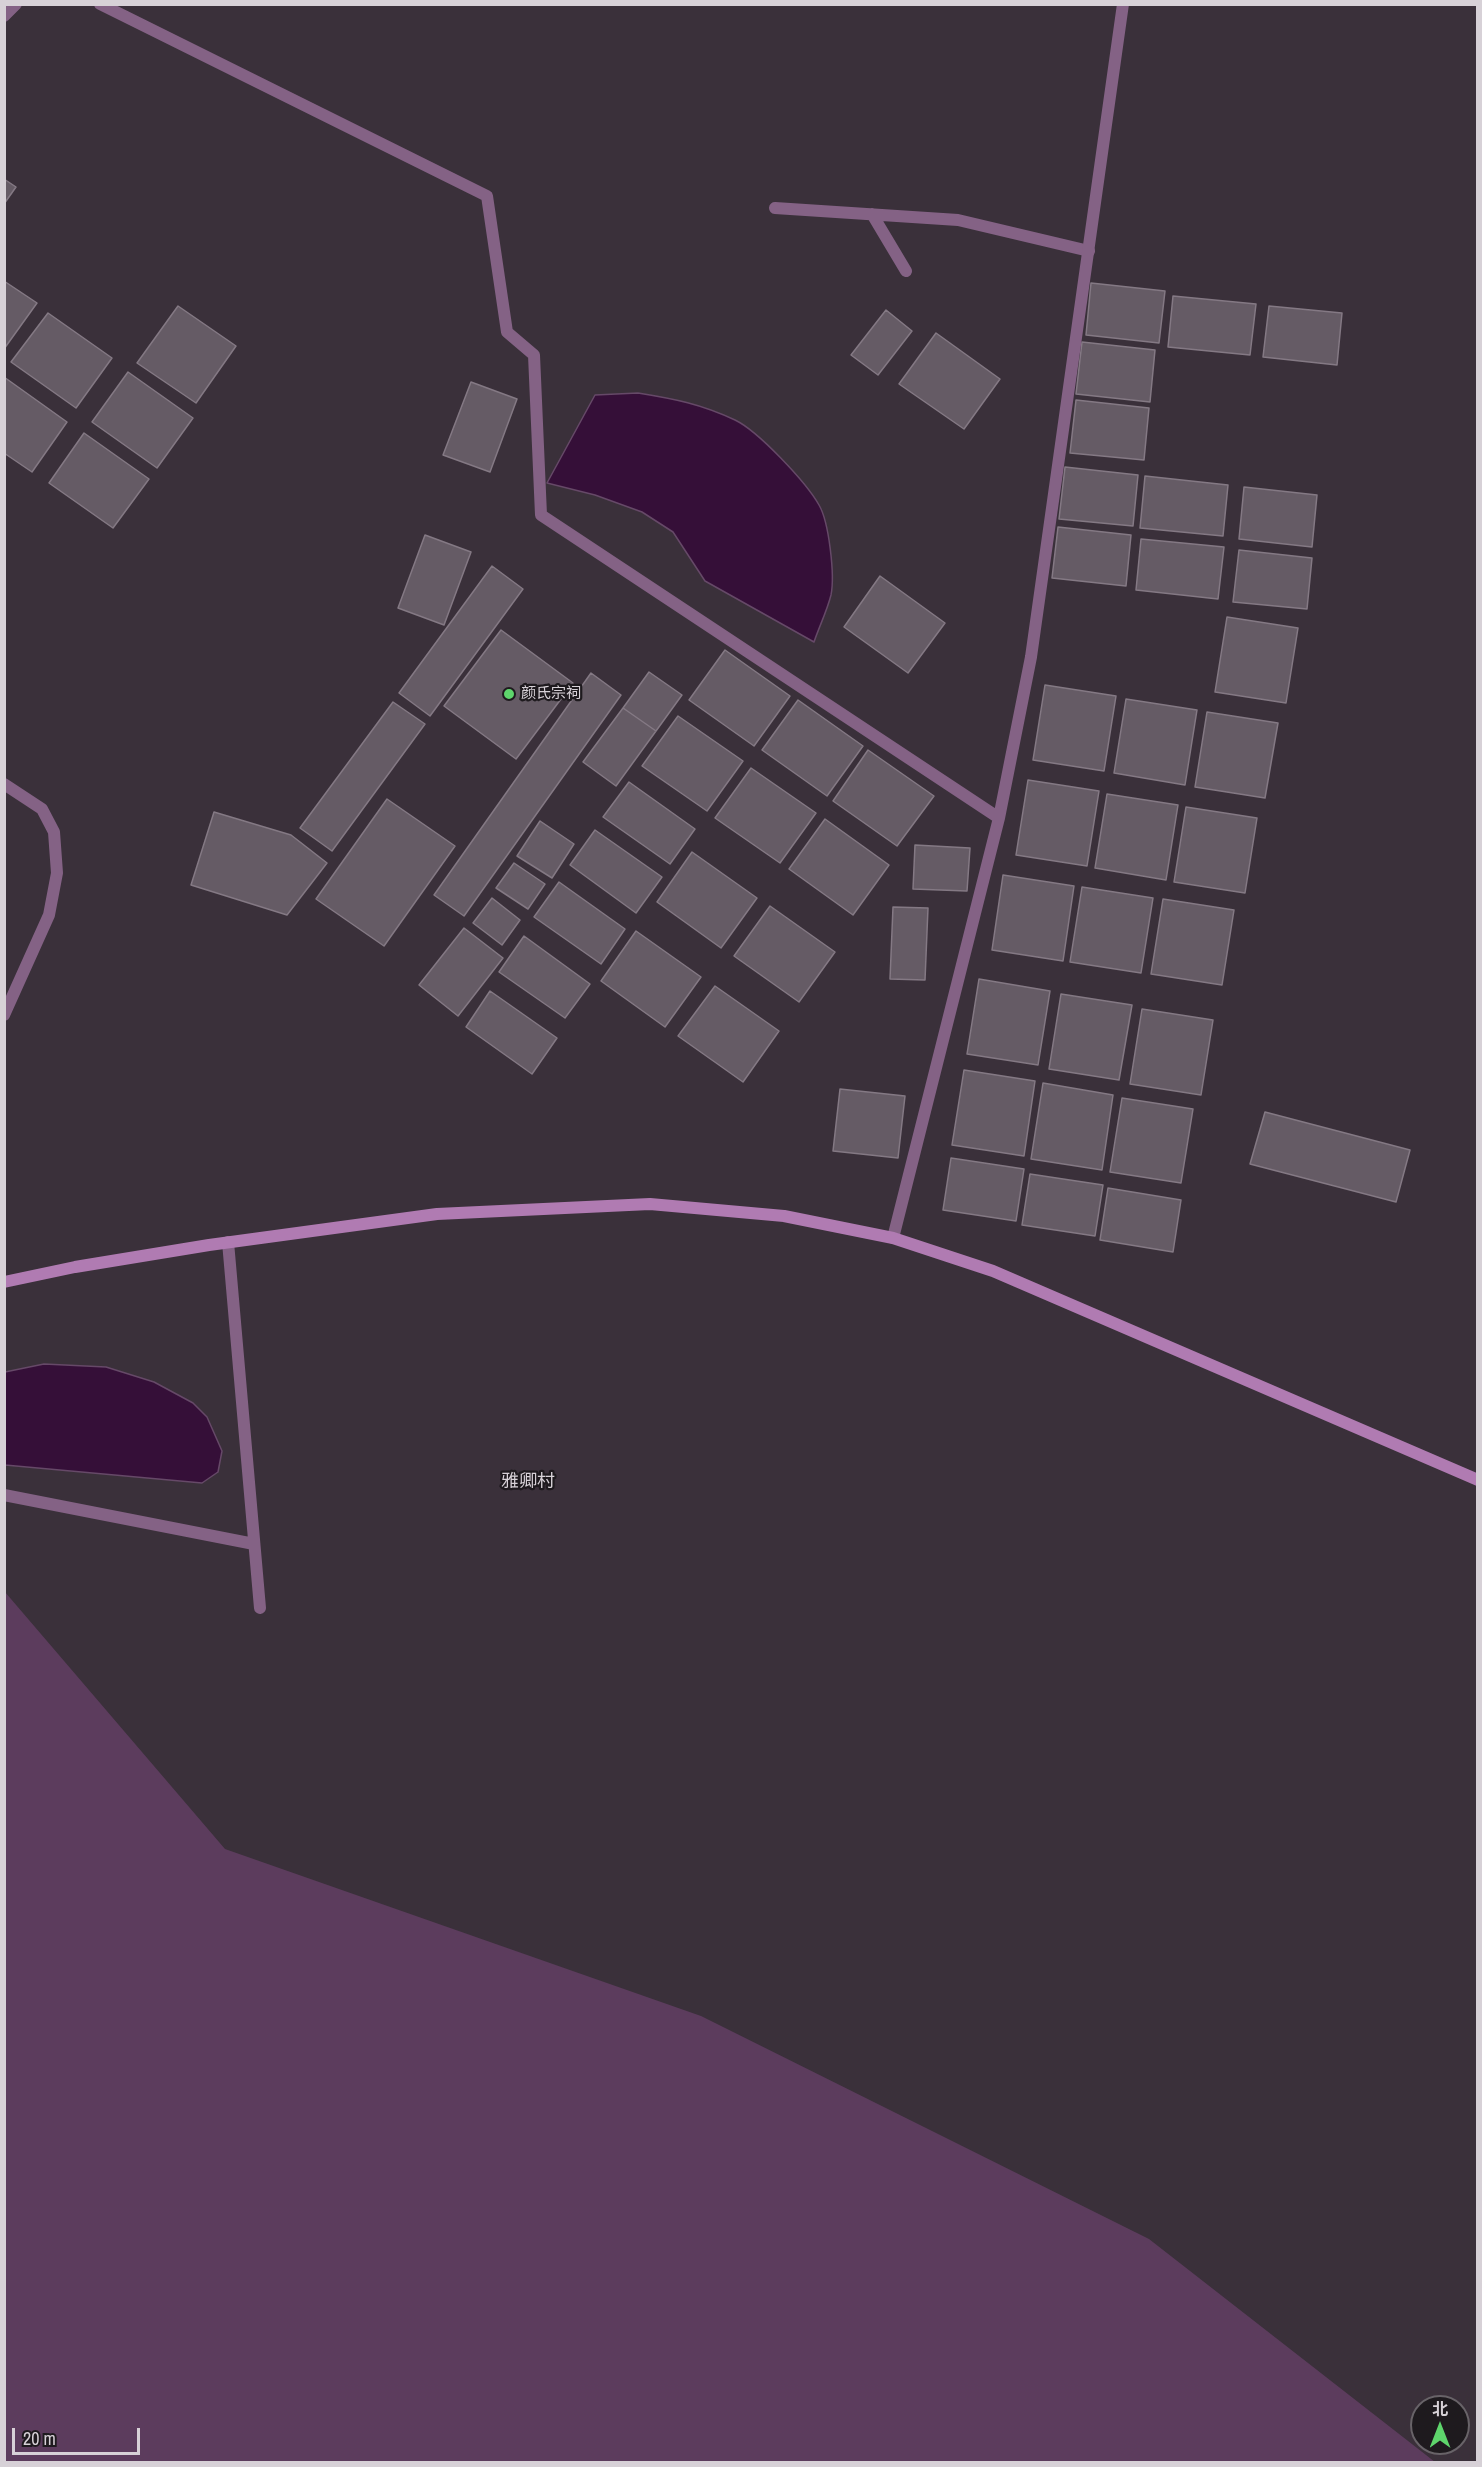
<!DOCTYPE html>
<meta charset="utf-8">
<style>
body{margin:0}
#map{position:relative;width:1482px;height:2467px;overflow:hidden;background:#3a303a;font-family:"Archivo Narrow","Noto Sans SC",sans-serif}
canvas{display:block}
.frame{position:absolute;inset:0;border:6px solid #d7d1d7;pointer-events:none}
.north{position:absolute;left:1410px;top:2395px;width:60px;height:60px;box-sizing:border-box;background:#1e1a1e;border:2px solid #686368;border-radius:50%;rotate:0deg;font-size:16px;font-weight:700;line-height:24px;text-align:center;color:#d7d1d7}
.north::after{content:'';display:block;margin:auto;width:21px;height:27px;background:#5ed56c;clip-path:polygon(50% 0,100% 100%,50% 72%,0 100%)}
.scale{position:absolute;left:12px;top:2428px;width:128px;height:27px;box-sizing:border-box;border:3px solid #d7d1d7;border-top:0;padding-left:8px;font-size:18px;line-height:21px;white-space:nowrap;color:#d7d1d7;-webkit-text-stroke:4px #1e1a1e;paint-order:stroke}
</style>
<div id="map">
<canvas width="1482" height="2467"></canvas>
<div class="frame"></div>
<div class="north">北</div>
<div class="scale">20 m</div>
</div>
<script>
const g = document.querySelector('canvas').getContext('2d');
g.lineJoin = 'round';
function fillPath(path, color) {
  g.fillStyle = color;
  g.fill(path, 'evenodd');
}
function trace(path, color, width, dash) {
  g.strokeStyle = color;
  g.lineWidth = width;
  g.lineCap = dash ? 'butt' : 'round';
  g.setLineDash(dash || []);
  g.stroke(path);
}
function label(font, color, halo, rows, align = 'center') {
  g.font = font + ' "Archivo Narrow","Noto Sans SC",sans-serif';
  g.lineWidth = 4.5;
  g.setLineDash([]);
  g.textBaseline = 'middle';
  g.strokeStyle = halo;
  g.fillStyle = color;
  for (const [text, x, y, turn = 0] of rows) {
    g.save();
    g.translate(x, y);
    g.rotate((+turn || 0) * Math.PI / 180);
    g.textAlign = isNaN(turn) ? turn : align;
    if (halo) g.strokeText(text, 0, 0);
    g.fillText(text, 0, 0);
    g.restore();
  }
}
fillPath(new Path2D(`
 M5,1592L225,1849L701,2016L1149,2239L1435,2462H5Z`), '#5c3c5d');
const water = new Path2D(`
 M638,393C675,399 701,404 735,420C758,431 806,482 819,505C829,522 835,575 831,595C827,611 819,627 814,642L705,581L673,532L642,512L595,495L547,483L595,395Z
 M44,1364L106,1367L154,1382L193,1403L207,1417L222,1451L218,1472L202,1483L5,1465V1372Z`);
fillPath(water, '#350f38');
trace(water, '#664968', 1.5);
const building = new Path2D(`
 M4,179L16,187L4,204Z
 M4,281L37,303L4,349Z
 M1091,283L1165,291L1159,343L1086,335Z
 M1173,296L1256,304L1250,355L1168,347Z
 M178,306L236,346L196,403L137,363Z
 M1269,306L1342,313L1337,365L1263,357Z
 M886,310L912,331L878,375L851,355Z
 M48,313L112,358L76,408L11,362Z
 M936,333L1000,379L964,429L899,384Z
 M1082,342L1155,350L1150,402L1076,394Z
 M128,372L193,418L157,468L92,422Z
 M4,377L67,422L32,472L4,453Z
 M471,382L517,399L490,472L443,455Z
 M1076,400L1149,408L1144,460L1070,453Z
 M84,433L149,479L113,528L49,483Z
 M1065,467L1138,475L1133,526L1059,519Z
 M1145,476L1228,485L1223,536L1140,528Z
 M1244,487L1317,495L1312,547L1239,539Z
 M1058,527L1131,535L1126,586L1052,578Z
 M425,535L471,552L444,625L398,608Z
 M1141,539L1224,547L1218,599L1136,590Z
 M1239,550L1312,558L1307,609L1233,602Z
 M492,566L523,589L430,716L399,693Z
 M880,576L945,623L908,673L844,627Z
 M1227,617L1298,628L1286,703L1215,692Z
 M501,630L573,683L516,759L444,706Z
 M725,650L790,696L754,746L689,700Z
 M649,672L682,695L656,731L623,708Z
 M591,673L621,695L464,916L434,895Z
 M1045,685L1116,696L1104,771L1033,760Z
 M1126,699L1197,710L1185,785L1114,773Z
 M798,700L863,746L827,796L762,750Z
 M393,702L425,724L332,851L300,828Z
 M623,708L656,731L616,786L583,762Z
 M1207,712L1278,723L1265,798L1195,787Z
 M678,716L743,761L707,811L642,766Z
 M868,750L934,796L897,846L833,801Z
 M751,768L816,813L780,863L715,818Z
 M1028,780L1099,791L1087,866L1016,855Z
 M629,782L695,829L670,864L603,817Z
 M1107,794L1178,805L1166,880L1095,868Z
 M387,799L455,846L384,946L316,899Z
 M1186,807L1257,818L1245,893L1174,882Z
 M214,812L291,835L327,863L287,915L191,885Z
 M825,819L889,865L853,915L789,869Z
 M540,821L574,844L552,878L517,856Z
 M595,830L662,877L636,913L570,865Z
 M915,845L970,848L967,891L913,889Z
 M692,852L757,898L721,948L657,902Z
 M514,863L545,884L528,909L496,888Z
 M1003,875L1074,886L1063,961L992,950Z
 M559,882L625,929L601,964L534,917Z
 M1082,887L1153,898L1141,973L1070,962Z
 M492,898L520,920L502,945L473,923Z
 M1163,899L1234,910L1222,985L1151,974Z
 M770,906L835,952L799,1002L734,956Z
 M893,907L928,908L925,980L890,979Z
 M464,928L503,958L458,1016L419,985Z
 M636,931L701,977L665,1027L601,981Z
 M524,936L590,984L565,1018L499,972Z
 M979,979L1050,991L1038,1065L967,1054Z
 M715,986L779,1031L743,1082L678,1036Z
 M490,991L557,1038L532,1074L466,1027Z
 M1061,994L1132,1005L1119,1080L1049,1069Z
 M1142,1009L1213,1020L1201,1095L1130,1084Z
 M964,1070L1035,1081L1024,1156L952,1145Z
 M1043,1083L1113,1095L1102,1170L1031,1159Z
 M840,1089L905,1096L898,1158L833,1151Z
 M1122,1098L1193,1109L1181,1183L1110,1172Z
 M1265,1112L1410,1150L1396,1202L1250,1164Z
 M951,1158L1024,1169L1016,1221L943,1210Z
 M1030,1174L1103,1185L1095,1236L1022,1225Z
 M1108,1188L1181,1200L1173,1252L1100,1240Z`);
fillPath(building, '#655b65');
trace(building, '#847984', 1.5);
trace(new Path2D(`
 M775,208L958,220L1089,251
 M872,214L906,271
 M228,1242L260,1608
 M4,1495L254,1544`), '#846285', 12);
trace(new Path2D(`
 M100,4L487,196L507,332L534,355L541,515L999,818
 M4,16L16,4
 M4,784L42,809L54,832L57,873L49,915L4,1015
 M893,1238L999,818L1031,657L1123,4`), '#846285', 12);
trace(new Path2D(`
 M4,1282L75,1267L209,1245L437,1214L650,1204L784,1216L893,1238L993,1271L1478,1480`), '#b07bb2', 12);
for (const [x, y, r, color] of [
 [509,694,6,"#5ed56c"]
]) {
  const dot = new Path2D();
  dot.arc(x, y, r, 0, 2 * Math.PI);
  g.fillStyle = color;
  g.fill(dot);
  trace(dot, '#1e1a1e', 2);
}
label('15px', '#d7d1d7', '#1e1a1e', [
 ["颜氏宗祠",521,694]
], 'left');
label('18px', '#d7d1d7', '#1e1a1e', [
 ["雅卿村",528,1482]
]);
</script>
